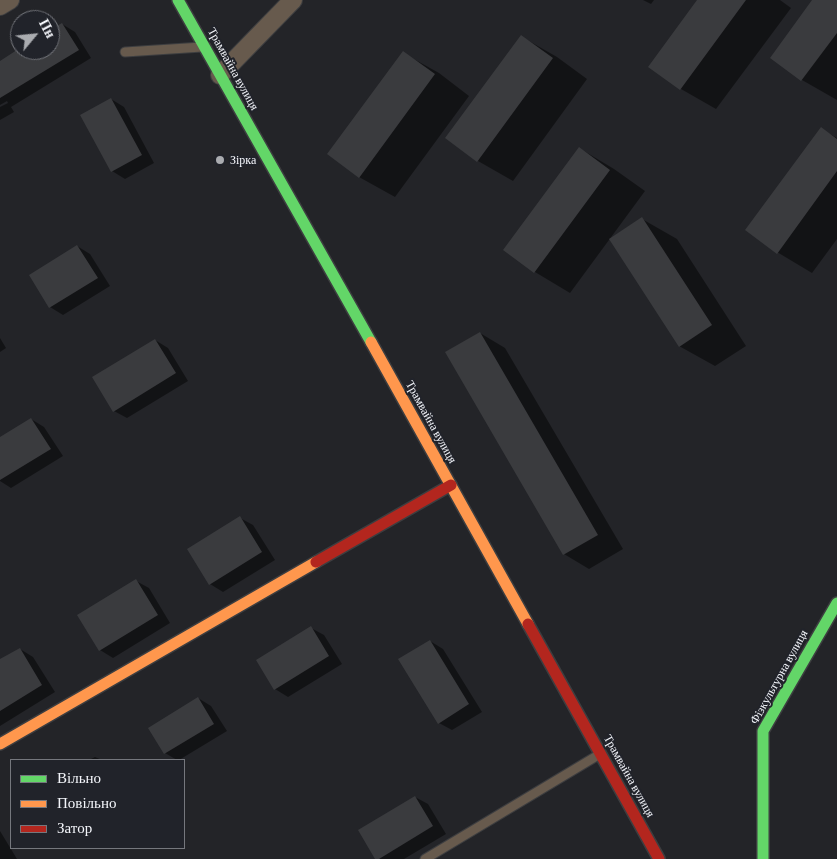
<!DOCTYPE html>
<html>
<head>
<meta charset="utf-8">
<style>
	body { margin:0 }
	#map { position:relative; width:837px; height:859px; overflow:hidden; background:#232428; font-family:"Crimson Pro",serif }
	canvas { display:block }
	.legend { position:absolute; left:10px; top:759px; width:175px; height:90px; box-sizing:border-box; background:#21232a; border:1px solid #75777d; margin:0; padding:6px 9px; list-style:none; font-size:15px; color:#f3f5fa }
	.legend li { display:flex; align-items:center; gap:10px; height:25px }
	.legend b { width:25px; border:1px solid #75777d }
	.north { position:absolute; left:10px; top:10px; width:50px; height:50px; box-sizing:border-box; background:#21232a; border:1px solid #75777d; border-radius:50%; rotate:62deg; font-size:14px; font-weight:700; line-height:20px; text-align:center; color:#f3f5fa }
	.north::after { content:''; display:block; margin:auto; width:18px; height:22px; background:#aaacb0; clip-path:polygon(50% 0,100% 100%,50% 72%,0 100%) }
</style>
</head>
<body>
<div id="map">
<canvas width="837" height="859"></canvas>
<ul class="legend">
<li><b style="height:6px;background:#63d668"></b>Вільно</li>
<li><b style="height:6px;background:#ff974d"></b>Повільно</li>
<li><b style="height:6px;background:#b3261e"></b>Затор</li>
</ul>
<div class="north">Пн</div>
</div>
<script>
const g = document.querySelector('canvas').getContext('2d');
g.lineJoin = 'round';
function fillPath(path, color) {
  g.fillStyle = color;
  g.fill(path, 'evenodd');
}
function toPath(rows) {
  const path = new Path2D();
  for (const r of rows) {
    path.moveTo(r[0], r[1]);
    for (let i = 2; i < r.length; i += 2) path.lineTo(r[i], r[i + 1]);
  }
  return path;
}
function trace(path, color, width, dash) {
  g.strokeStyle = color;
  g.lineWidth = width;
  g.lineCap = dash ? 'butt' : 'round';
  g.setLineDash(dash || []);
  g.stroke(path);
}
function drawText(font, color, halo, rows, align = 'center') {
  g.font = font + ' "Crimson Pro",serif';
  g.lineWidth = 4;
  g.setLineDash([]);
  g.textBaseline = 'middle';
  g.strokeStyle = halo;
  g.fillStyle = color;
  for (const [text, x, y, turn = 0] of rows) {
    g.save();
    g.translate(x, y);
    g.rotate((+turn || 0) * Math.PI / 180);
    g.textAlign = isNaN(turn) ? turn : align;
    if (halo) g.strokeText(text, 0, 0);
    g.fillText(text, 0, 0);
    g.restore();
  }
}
fillPath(toPath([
	[643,0,654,0,651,4],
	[699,0,780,0,791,8,716,109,681,89],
	[814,0,837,0,837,100,802,80,772,57],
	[62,24,75,32,91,58,11,107,14,112,0,120,0,107,8,103,7,101,0,105,0,62,20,50,50,50,50,32],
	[522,37,557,57,587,79,513,181,478,161],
	[403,53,439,73,469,96,395,197,359,177],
	[111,99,124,107,154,163,125,179,112,171],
	[821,129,837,138,837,239,812,273,777,252],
	[579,148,614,169,645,191,570,293,535,272,505,250],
	[642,219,677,239,746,346,715,366,679,346],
	[77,246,90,254,110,286,63,315,50,307],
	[480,333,505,348,623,549,589,569,564,554],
	[0,338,6,348,0,352],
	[155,340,168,348,188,381,127,418,114,411],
	[31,419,44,427,63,456,11,488,0,481,0,438],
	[240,518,253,525,275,560,223,592,210,584],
	[136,581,149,588,170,623,113,658,100,650],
	[311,628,324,635,342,664,288,697,275,689],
	[430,641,443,649,482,712,452,730,439,723],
	[20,649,33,657,55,692,0,726,0,661],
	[198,698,211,706,227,731,179,760,177,760,165,753],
	[95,757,102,760,89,760],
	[415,797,428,804,446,834,404,859,377,859],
	[0,831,17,859,0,859]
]), '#0007');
fillPath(toPath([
	[697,0,746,0,680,90,648,67],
	[812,0,837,0,837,33,801,81,770,58],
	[62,23,79,50,0,98,0,61,20,48,20,50,50,50,50,30],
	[521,35,553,58,477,162,445,138],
	[403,51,435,74,359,178,327,154],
	[111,98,142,155,111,172,80,115],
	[821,127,837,139,837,171,777,254,745,230],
	[579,147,610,170,534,273,503,250],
	[642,217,712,325,679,347,609,239],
	[77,245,98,278,49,308,29,275],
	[480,332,598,535,563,555,445,352],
	[155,339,176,373,113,412,92,377],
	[31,418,51,449,0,480,0,437],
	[240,516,262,552,209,585,187,549],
	[136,579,158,615,99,651,77,615],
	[311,626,329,656,274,690,256,660],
	[430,640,469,704,438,724,398,659],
	[20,648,42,685,0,711,0,659],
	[198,697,214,724,164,754,148,728],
	[415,796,433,826,379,859,375,859,358,830]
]), '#3a3b3e');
const lane = toPath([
	[125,52,202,47],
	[425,859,600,754]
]);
const street = toPath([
	[0,6,10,0],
	[220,75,293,0]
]);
const fast = toPath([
	[178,0,371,342],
	[763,859,763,731,837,603]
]);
const slow = toPath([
	[371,342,528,624],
	[0,744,316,562]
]);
const jam = toPath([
	[316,562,451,485],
	[528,624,659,859]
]);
trace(lane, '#3d3e40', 11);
trace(street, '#3d3e40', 20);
trace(fast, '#3d3e40', 14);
trace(slow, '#3d3e40', 14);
trace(jam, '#3d3e40', 14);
trace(lane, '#675a4d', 9);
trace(street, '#675a4d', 18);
trace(fast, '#63d668', 11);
trace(slow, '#ff974d', 11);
trace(jam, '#b3261e', 11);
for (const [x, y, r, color] of [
	[220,160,5,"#aaacb0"]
]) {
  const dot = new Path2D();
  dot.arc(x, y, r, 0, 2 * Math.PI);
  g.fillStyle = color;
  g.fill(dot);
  trace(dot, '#21232a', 2);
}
drawText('12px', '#f3f5fa', '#21232a', [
	["Трамвайна вулиця",233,69,61],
	["Трамвайна вулиця",431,422,61],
	["Фiзкультурна вулиця",779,677,-61],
	["Трамвайна вулиця",629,776,61]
]);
drawText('12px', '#f3f5fa', '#21232a', [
	["Зірка",230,160]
], 'left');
</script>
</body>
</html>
